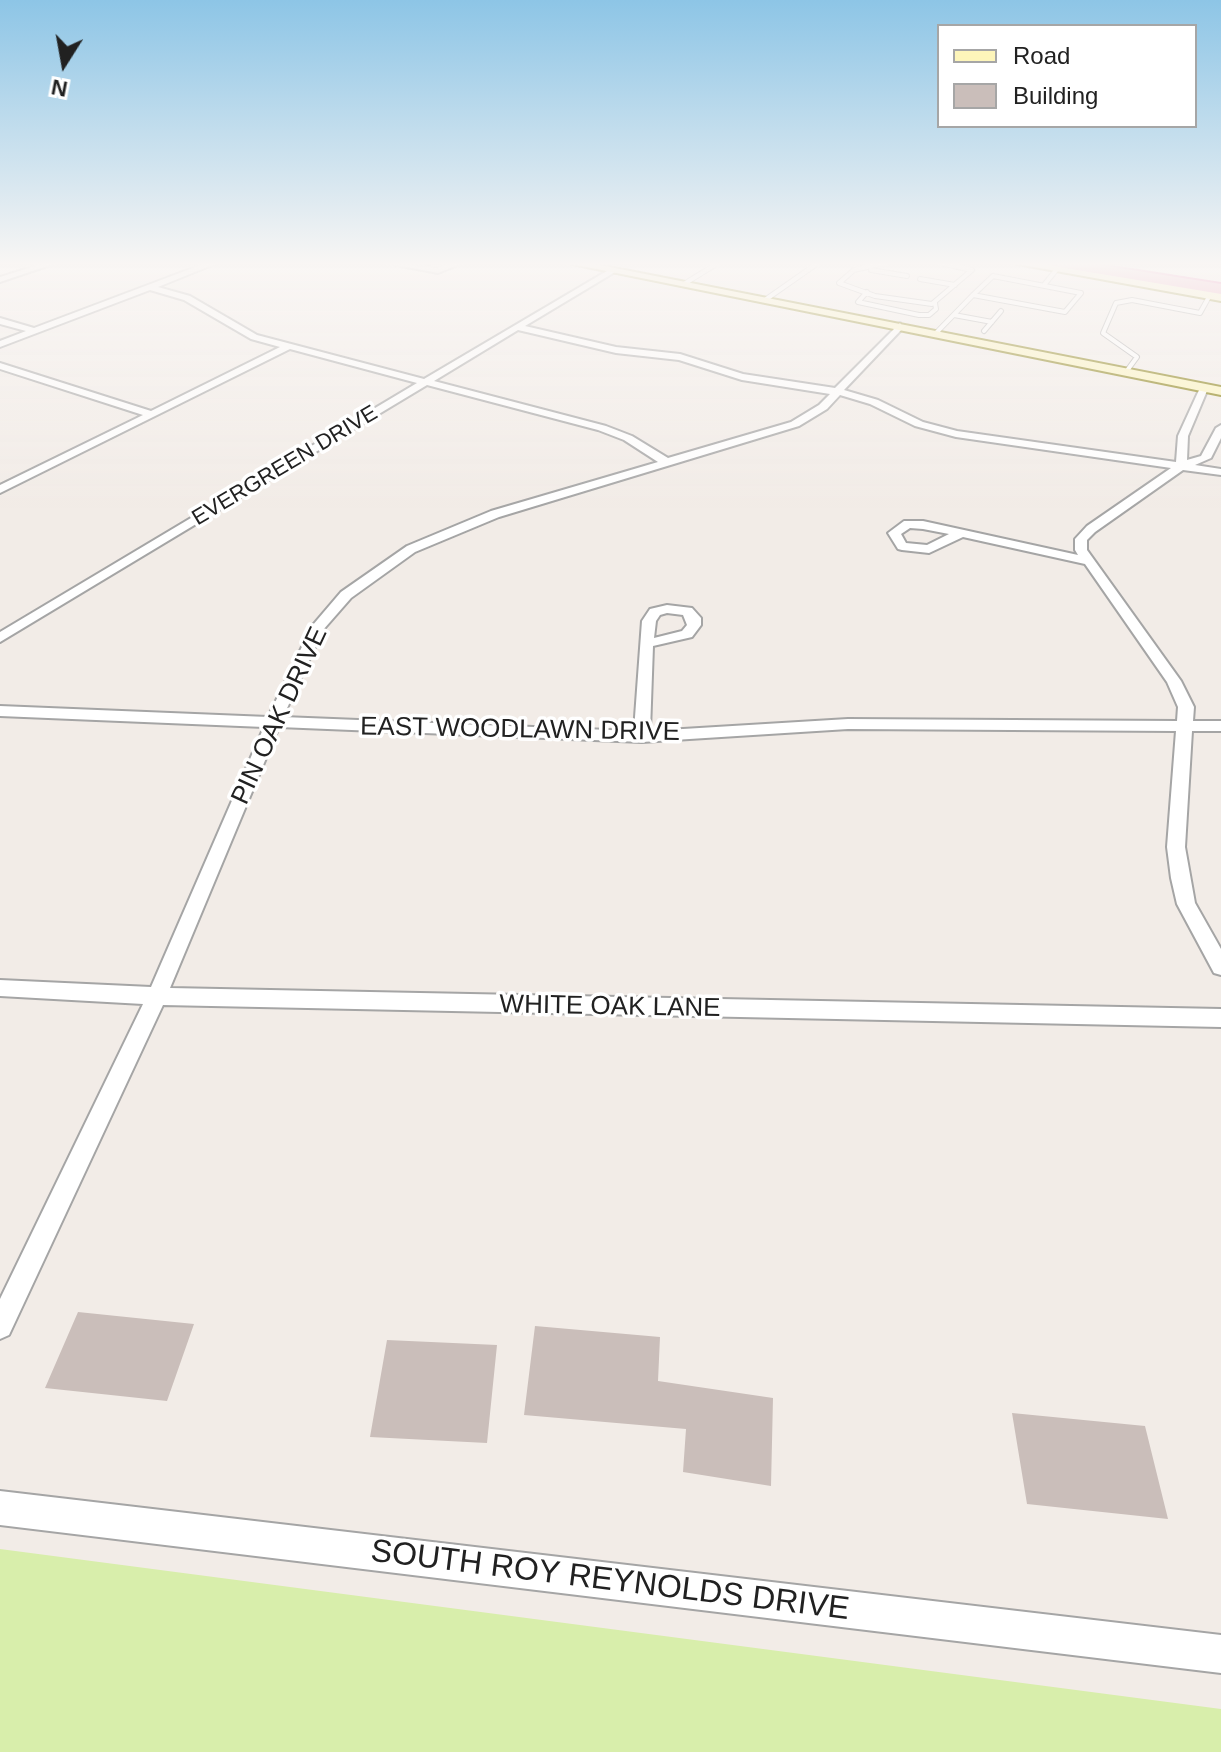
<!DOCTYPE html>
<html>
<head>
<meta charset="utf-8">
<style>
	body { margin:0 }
	#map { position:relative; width:1221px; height:1752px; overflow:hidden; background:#f2ece7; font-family:Helvetica,sans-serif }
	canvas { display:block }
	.legend { position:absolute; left:937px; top:24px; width:260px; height:104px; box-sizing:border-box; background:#fff; border:2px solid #a6a6a6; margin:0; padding:10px 14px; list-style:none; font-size:24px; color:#212121 }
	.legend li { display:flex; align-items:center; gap:16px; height:40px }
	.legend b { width:40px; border:2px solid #a6a6a6 }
	.north { position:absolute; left:24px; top:24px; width:80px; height:80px; -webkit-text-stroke:6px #fff; paint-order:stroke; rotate:191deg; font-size:22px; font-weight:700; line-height:32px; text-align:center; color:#212121 }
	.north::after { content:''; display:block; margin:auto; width:28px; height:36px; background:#212121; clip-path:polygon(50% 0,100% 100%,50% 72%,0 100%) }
</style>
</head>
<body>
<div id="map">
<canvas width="1221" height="1752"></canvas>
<ul class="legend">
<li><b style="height:10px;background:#fdf5ba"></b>Road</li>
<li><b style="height:22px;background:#cabeba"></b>Building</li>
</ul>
<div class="north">N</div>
</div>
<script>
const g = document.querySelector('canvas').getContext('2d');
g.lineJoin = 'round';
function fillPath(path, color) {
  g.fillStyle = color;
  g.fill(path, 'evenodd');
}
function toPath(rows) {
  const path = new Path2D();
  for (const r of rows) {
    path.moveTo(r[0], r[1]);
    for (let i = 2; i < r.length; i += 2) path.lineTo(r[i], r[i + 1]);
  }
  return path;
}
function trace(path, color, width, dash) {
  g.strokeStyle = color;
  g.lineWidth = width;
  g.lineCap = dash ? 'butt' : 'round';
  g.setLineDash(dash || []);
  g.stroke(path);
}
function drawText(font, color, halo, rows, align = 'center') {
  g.font = font + ' Helvetica,sans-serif';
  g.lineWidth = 7;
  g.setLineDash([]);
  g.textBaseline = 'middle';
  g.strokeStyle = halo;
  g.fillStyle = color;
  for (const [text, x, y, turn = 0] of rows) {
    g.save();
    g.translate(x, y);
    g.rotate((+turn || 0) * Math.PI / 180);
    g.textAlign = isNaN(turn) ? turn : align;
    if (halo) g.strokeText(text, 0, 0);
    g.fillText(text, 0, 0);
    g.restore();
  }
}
fillPath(toPath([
	[0,1549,1221,1709,1221,1752,0,1752]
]), '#d8eeab');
fillPath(toPath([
	[78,1312,194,1324,167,1401,45,1388],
	[535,1326,660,1337,658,1381,773,1398,771,1486,683,1472,686,1429,524,1415],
	[387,1340,497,1345,487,1443,370,1437],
	[1012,1413,1145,1426,1168,1519,1027,1504]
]), '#cabeba');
const service = toPath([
	[884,263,854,270,839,283,875,296,932,304,972,270,940,263],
	[871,270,907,276],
	[993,276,1081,293,1065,312,973,295,993,276],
	[920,279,955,285],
	[684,284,718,263],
	[1044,285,1057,269],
	[867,292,858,302,919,315,929,315,936,309,935,303],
	[765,300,818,263],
	[954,315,992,322],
	[984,331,1001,311],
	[936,333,973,295],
	[1126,372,1137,357,1103,333,1116,303,1132,300,1200,313,1210,295]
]);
const minor = toPath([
	[45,263,56,263,0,282,0,277,45,263],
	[206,263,217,263,158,287,190,296,257,335,424,379,612,268,615,272,525,326,616,347,680,354,743,374,835,388,900,323,903,328,844,390,878,400,923,422,957,431,1176,462,1178,436,1200,388,1209,386,1188,436,1187,460,1201,456,1216,428,1221,425,1221,438,1211,458,1195,465,1221,469,1221,475,1183,470,1095,532,1087,540,1087,550,1181,681,1194,707,1193,721,1221,721,1221,731,1192,731,1185,847,1195,903,1221,949,1221,975,1214,973,1177,904,1171,878,1167,847,1176,731,848,729,642,742,279,727,170,988,1221,1009,1221,1027,163,1005,9,1335,0,1339,0,1299,143,1004,0,996,0,980,151,987,264,727,0,716,0,706,268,717,312,626,341,592,407,546,491,511,658,462,624,440,598,430,427,385,0,642,0,632,417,383,290,349,0,493,0,485,143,415,0,369,0,363,151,411,280,347,251,339,184,300,150,290,0,347,0,341,26,331,0,324,0,318,34,328,206,263],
	[518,330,616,353,679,360,742,380,830,394,819,405,791,422,668,458,632,436,606,426,434,381,518,330],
	[840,395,870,404,915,426,956,437,1171,468,1087,526,1075,539,1075,550,1078,555,923,521,904,521,888,533,898,549,902,550,929,553,963,537,1085,564,1167,682,1178,707,1177,721,848,719,650,731,653,646,692,637,701,625,701,618,692,608,667,605,650,609,642,621,634,731,283,717,323,630,351,598,415,552,499,517,799,426,827,409,840,395],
	[910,528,923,529,949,534,927,545,906,543,901,534,910,528],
	[667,613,683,615,687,625,682,631,654,638,656,621,660,615,667,613],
	[386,263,437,268,452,263,463,263,438,273,386,263]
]);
const tertiary = toPath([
	[0,1491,1221,1635,1221,1673,0,1525,0,1491]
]);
const secondary = toPath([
	[567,263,589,263,1221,387,1221,395,567,263],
	[1012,263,1037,263,1221,293,1221,301,1012,263]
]);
const motorway = toPath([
	[1053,263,1087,263,1221,284,1221,294,1060,267,1053,263]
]);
trace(service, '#a5a5a5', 6);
trace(minor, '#a5a5a5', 4);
trace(tertiary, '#a5a5a5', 4);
trace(secondary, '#807700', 4);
trace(motorway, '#e61e86', 4);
trace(service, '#fff', 4);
fillPath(minor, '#fff');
fillPath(tertiary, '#fff');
fillPath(secondary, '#fdf5ba');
fillPath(motorway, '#ed8baf');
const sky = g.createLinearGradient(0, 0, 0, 508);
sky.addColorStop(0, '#8dc5e6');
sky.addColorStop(0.52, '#f9f6f4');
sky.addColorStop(1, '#f9f6f400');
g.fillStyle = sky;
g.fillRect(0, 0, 1221, 508);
drawText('22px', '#212121', '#fff', [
	["EVERGREEN DRIVE",285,466,-31]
]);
drawText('26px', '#212121', '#fff', [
	["PIN OAK DRIVE",280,716,-65],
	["EAST WOODLAWN DRIVE",520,730,1],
	["WHITE OAK LANE",610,1007,1]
]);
drawText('32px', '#212121', '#fff', [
	["SOUTH ROY REYNOLDS DRIVE",610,1581,7]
]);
</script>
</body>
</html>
